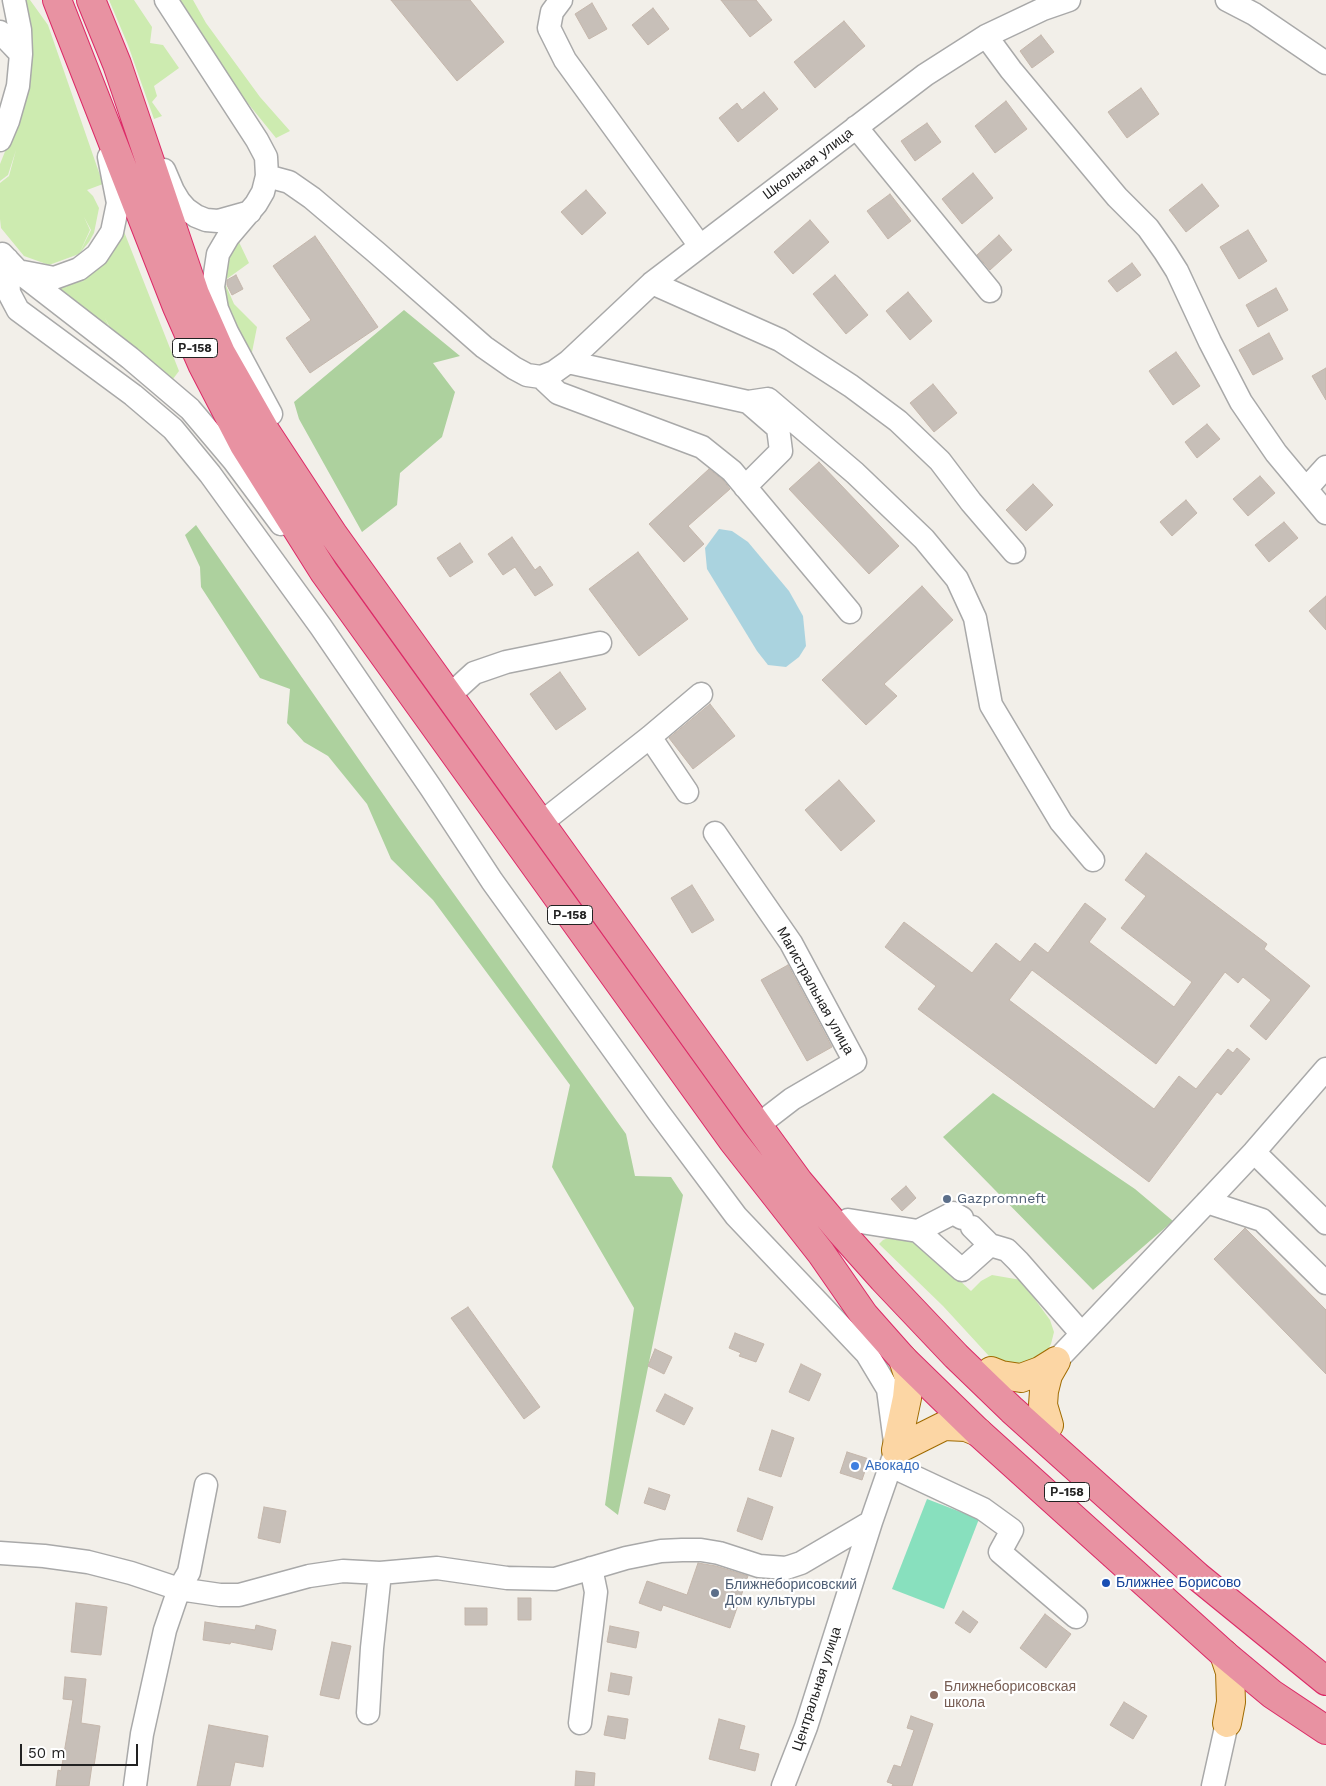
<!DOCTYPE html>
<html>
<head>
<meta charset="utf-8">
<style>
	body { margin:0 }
	#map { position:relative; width:1326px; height:1786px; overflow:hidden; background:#f2efe9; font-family:"Work Sans",sans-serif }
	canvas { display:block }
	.scale { position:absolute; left:20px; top:1744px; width:118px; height:22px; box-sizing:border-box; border:2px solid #222; border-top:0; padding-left:6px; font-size:15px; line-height:18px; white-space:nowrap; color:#222; -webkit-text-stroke:4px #fff; paint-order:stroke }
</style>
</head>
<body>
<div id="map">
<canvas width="1326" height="1786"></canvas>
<div class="scale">50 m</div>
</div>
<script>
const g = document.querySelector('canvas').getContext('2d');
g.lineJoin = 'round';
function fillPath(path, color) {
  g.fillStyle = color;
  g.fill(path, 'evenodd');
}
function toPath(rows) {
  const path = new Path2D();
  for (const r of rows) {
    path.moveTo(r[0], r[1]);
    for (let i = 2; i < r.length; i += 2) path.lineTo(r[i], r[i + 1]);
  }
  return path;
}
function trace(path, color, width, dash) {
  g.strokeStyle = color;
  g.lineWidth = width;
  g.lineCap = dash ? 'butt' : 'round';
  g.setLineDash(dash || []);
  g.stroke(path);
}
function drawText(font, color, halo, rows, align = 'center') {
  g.font = font + ' "Work Sans",sans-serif';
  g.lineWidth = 4.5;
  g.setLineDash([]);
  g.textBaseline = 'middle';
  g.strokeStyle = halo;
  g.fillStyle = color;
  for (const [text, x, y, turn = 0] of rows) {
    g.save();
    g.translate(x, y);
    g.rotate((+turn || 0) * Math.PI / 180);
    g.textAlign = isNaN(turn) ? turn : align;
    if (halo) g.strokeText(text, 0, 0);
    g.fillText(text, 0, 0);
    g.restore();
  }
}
fillPath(toPath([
	[20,0,30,0,48,25,103,184,87,190,93,196,99,208,94,233,89,242,79,254,91,230,84,217,90,230,79,254,49,265,24,256,1,228,0,219,0,183,9,176,16,150,8,175,0,181,0,164,16,124,18,127,17,124],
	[109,0,134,0,152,27,150,43,163,45,179,68,154,86,157,96,152,102,162,116,154,119,128,45],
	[176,0,193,0,206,23,260,97,290,131,276,138,229,80],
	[121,224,179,371,173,379,165,376,116,339,105,318,116,342,58,299,57,287,66,283,67,288,67,283,86,281,67,282],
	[238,240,249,263,224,281,234,304,257,327,250,362,223,293,222,278,232,245],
	[891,1237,920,1244,971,1291,981,1281,992,1275,1021,1280,1050,1320,1054,1332,1051,1344,1039,1365,1000,1368,943,1306,879,1244,883,1240]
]), '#cdebb0');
fillPath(toPath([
	[404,310,460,356,433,363,455,392,442,437,400,473,397,505,362,532,299,419,294,402],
	[196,525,401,820,626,1134,635,1176,671,1177,683,1195,618,1515,605,1505,634,1308,552,1167,570,1085,433,900,391,859,367,804,328,756,304,742,287,723,290,689,260,678,201,587,200,567,185,535],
	[993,1093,1135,1189,1173,1221,1093,1290,943,1137]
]), '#add19e');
fillPath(toPath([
	[927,1499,979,1519,944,1609,892,1589]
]), '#88e0be');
fillPath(toPath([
	[719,529,732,531,748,542,789,591,803,616,806,646,799,657,786,667,768,665,757,651,707,569,705,548]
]), '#aad3df');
const building = toPath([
	[391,0,470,0,504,42,457,81,391,0],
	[721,0,756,0,772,20,750,37,721,0],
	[592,3,607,29,589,39,575,14,592,3],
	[653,8,669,29,648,45,632,25,653,8],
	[844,21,865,46,815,88,794,62,844,21],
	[1041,35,1054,52,1032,68,1020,51,1041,35],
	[1141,88,1159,114,1127,138,1108,112,1141,88],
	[764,92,778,109,738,142,719,118,737,103,742,110,764,92],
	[1006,101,1027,129,995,153,975,126,1006,101],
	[927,123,941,142,915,161,901,141,927,123],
	[973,173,993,198,962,224,942,199,973,173],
	[1202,184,1219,206,1186,232,1169,210,1202,184],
	[586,190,606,213,582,235,561,212,586,190],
	[890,194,911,221,888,239,867,211,890,194],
	[810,220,829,242,793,274,774,252,810,220],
	[1248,230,1267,261,1239,279,1220,247,1248,230],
	[999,235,1012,250,990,270,977,255,999,235],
	[315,236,378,327,310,373,286,338,311,320,273,266,315,236],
	[1132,263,1141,275,1117,292,1108,281,1132,263],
	[236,275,243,289,232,295,227,285,227,280,236,275],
	[835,275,868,315,846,334,813,294,835,275],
	[1276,288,1288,310,1258,327,1246,305,1276,288],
	[908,292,932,321,910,340,886,311,908,292],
	[1269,333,1283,359,1253,375,1239,350,1269,333],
	[1176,352,1200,386,1173,405,1149,371,1176,352],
	[1326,368,1326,400,1312,376,1326,368],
	[933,384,957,413,934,432,910,403,933,384],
	[1207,424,1220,439,1197,458,1185,442,1207,424],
	[819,462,899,546,869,574,789,489,819,462],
	[709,469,723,480,730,489,688,526,704,544,684,562,649,524,709,469],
	[1260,476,1275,493,1248,516,1233,499,1260,476],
	[1033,484,1053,505,1026,531,1006,510,1033,484],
	[1186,500,1197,513,1172,536,1160,522,1186,500],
	[1284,522,1298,538,1269,562,1255,545,1284,522],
	[512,537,535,570,540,566,553,585,535,596,515,567,503,575,488,554,512,537],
	[460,543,473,562,450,577,437,558,460,543],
	[638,552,688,619,639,656,589,589,638,552],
	[922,586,953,620,884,684,897,696,866,725,822,680,922,586],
	[1326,596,1326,630,1309,611,1326,596],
	[560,672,586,709,556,730,530,694,560,672],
	[710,704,735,736,693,769,669,738,710,704],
	[839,780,875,821,841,851,805,810,839,780],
	[1146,853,1267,944,1264,949,1310,986,1266,1040,1250,1026,1271,1000,1243,977,1238,983,1225,972,1156,1064,1032,970,1009,1000,1154,1109,1179,1076,1196,1089,1228,1049,1233,1053,1237,1048,1250,1059,1221,1095,1217,1092,1149,1182,918,1009,936,986,885,947,904,922,972,973,996,943,1020,962,1035,943,1048,953,1085,903,1106,919,1089,942,1174,1007,1192,982,1121,928,1146,896,1125,880,1146,853],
	[692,885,714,920,692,933,671,898,692,885],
	[788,965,832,1047,807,1061,761,980,788,965],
	[906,1186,916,1198,902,1211,891,1199,906,1186],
	[1245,1228,1326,1310,1326,1374,1214,1259,1245,1228],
	[468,1307,540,1407,524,1419,451,1318,468,1307],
	[735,1333,764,1344,756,1362,739,1356,741,1353,729,1348,735,1333],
	[655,1349,672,1357,664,1374,648,1366,655,1349],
	[801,1364,821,1374,809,1401,789,1392,801,1364],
	[665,1394,693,1408,684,1425,656,1411,665,1394],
	[772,1430,794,1438,781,1477,759,1470,772,1430],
	[847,1452,869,1459,862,1480,840,1473,847,1452],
	[649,1488,670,1495,665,1510,644,1503,649,1488],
	[748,1498,773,1507,762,1540,737,1531,748,1498],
	[264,1507,286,1511,280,1543,258,1538,264,1507],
	[698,1563,716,1566,748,1576,730,1628,663,1605,661,1611,639,1603,647,1581,687,1595,698,1563],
	[518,1598,531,1598,531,1620,518,1620,518,1598],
	[76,1603,107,1607,101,1655,71,1652,76,1603],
	[465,1608,487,1608,487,1625,465,1625,465,1608],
	[963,1611,978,1622,970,1633,955,1623,963,1611],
	[1045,1614,1071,1634,1046,1668,1020,1648,1045,1614],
	[205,1622,255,1630,256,1625,276,1630,272,1650,231,1642,230,1644,203,1640,205,1622],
	[610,1626,639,1632,636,1648,607,1642,610,1626],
	[332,1642,351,1646,339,1699,320,1695,332,1642],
	[611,1673,632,1677,629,1695,608,1691,611,1673],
	[65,1677,86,1679,81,1723,100,1726,94,1766,92,1765,89,1786,56,1786,58,1770,61,1771,73,1700,63,1699,65,1677],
	[1124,1702,1147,1716,1133,1739,1110,1725,1124,1702],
	[608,1716,628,1719,625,1739,604,1735,608,1716],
	[911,1716,933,1724,912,1786,892,1786,893,1784,887,1782,894,1765,901,1767,914,1730,907,1728,911,1716],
	[719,1719,745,1726,739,1749,759,1754,755,1771,709,1759,719,1719],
	[209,1725,268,1736,263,1767,235,1762,230,1786,197,1786,209,1725],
	[576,1771,595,1773,594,1786,575,1786,576,1771]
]);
fillPath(building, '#c7bfb8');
trace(building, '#c4b6ab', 1);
const minor = toPath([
	[166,0,257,140,266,157,267,176,263,192,256,204,228,237,218,254,213,287,217,309,227,332,271,414],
	[561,0,552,12,549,28,565,60,700,246],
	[1227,0,1254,14,1326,63],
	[0,32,21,54],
	[986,36,1011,70,1117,197,1148,228,1165,252,1177,271,1210,342,1241,402,1276,453,1326,513],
	[856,127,990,291],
	[0,140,8,121,18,86,21,54,20,30,14,0],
	[164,170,173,191,179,201,186,209,196,216,206,220,218,221,250,212],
	[267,176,289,182,312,198,377,253,484,347,514,368,527,375,541,377,554,372,568,362,652,283,925,75,986,36,1043,9,1069,0],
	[2,254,19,272,130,358,190,409,234,461,281,524],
	[7,259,9,293,18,310,133,395,173,429,210,474,321,627,431,788,492,881,659,1113,736,1216,867,1354,888,1389,896,1450,871,1522,806,1727,783,1786],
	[23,272,54,278,79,269,97,255,112,232,118,203,109,157],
	[652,283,780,340,851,386,898,421,940,461,971,502,1014,552],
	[568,362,748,402,768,399,855,473,924,539,957,579,975,618,991,705,1061,822,1093,860],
	[541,377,558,393,702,447,732,471,850,612],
	[745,487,781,451,778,428,748,402],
	[1306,489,1326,467],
	[450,695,474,673,506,662,600,643],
	[650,737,687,792],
	[541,823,650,737,701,694],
	[715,833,791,943,855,1062,792,1099,766,1119],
	[1254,1152,1326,1223],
	[1207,1202,1262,1220,1326,1283],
	[848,1220,918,1231,953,1213,962,1218],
	[972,1227,990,1245,1007,1250,1018,1261,1081,1333],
	[918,1231,962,1270,990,1245],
	[1056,1361,1207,1202,1254,1152,1326,1069],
	[891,1466,983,1509,1012,1530,1000,1552,1076,1617],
	[0,1553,44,1556,88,1562,131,1573,179,1589,220,1595,239,1595,309,1576,343,1571,380,1573,437,1568,507,1578,555,1579,626,1558,661,1551,682,1550,701,1550,719,1553,759,1566,786,1568,801,1563,871,1522],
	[368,1713,372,1648,380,1573],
	[580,1723,596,1592,591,1568],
	[135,1786,142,1734,165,1630,179,1589,189,1572,206,1485],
	[1213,1786,1227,1723]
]);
const major = toPath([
	[991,1371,1001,1375,1021,1378,1040,1371,1056,1361],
	[1049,1425,1043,1405,1044,1391,1048,1375,1056,1361],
	[896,1450,907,1398,909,1378,903,1359],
	[896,1450,944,1426,966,1427,978,1432],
	[1224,1654,1230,1672,1231,1702,1227,1723]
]);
const highway = toPath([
	[57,0,177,307,202,364,244,445,324,572,733,1141,821,1253,864,1315,903,1359,978,1432,1224,1654,1272,1694,1326,1730],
	[91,0,117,64,195,294,221,353,266,432,333,534,756,1123,799,1182,841,1232,883,1279,956,1356,1012,1410,1197,1576,1326,1681]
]);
trace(minor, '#a9a9a9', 25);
trace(major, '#a06b00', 30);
trace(highway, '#dc2a67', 30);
trace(minor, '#fff', 22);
trace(major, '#fcd6a4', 28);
trace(highway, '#e892a2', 28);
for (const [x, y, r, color] of [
	[947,1199,5,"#5c6f8a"],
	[855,1466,5,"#3f7fe0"],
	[1106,1583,5,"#1a4fb4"],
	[715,1593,5,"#5c6f8a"],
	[934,1695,5,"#8d6e63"]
]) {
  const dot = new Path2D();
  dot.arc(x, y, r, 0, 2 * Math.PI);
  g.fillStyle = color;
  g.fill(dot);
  trace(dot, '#fff', 2);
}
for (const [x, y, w] of [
	[195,348,45],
	[570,915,45],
	[1067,1492,45]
]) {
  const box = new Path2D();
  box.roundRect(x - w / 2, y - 9.5, w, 19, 4);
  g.fillStyle = '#fff';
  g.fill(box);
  trace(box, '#222', 1);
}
drawText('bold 12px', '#222', null, [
	["Р-158",195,348],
	["Р-158",570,915],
	["Р-158",1067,1492]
]);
drawText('14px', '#222', '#fff', [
	["Школьная улица",808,164,-37],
	["Магистральная улица",815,991,61],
	["Центральная улица",817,1689,-72]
]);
drawText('14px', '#4e5e75', '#fff', [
	["Gazpromneft",957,1199],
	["Ближнеборисовский",725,1585],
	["Дом культуры",725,1601]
], 'left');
drawText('14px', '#366cbe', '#fff', [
	["Авокадо",865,1466]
], 'left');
drawText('14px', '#164399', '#fff', [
	["Ближнее Борисово",1116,1583]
], 'left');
drawText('14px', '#785e54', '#fff', [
	["Ближнеборисовская",944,1687],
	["школа",944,1703]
], 'left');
</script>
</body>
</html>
